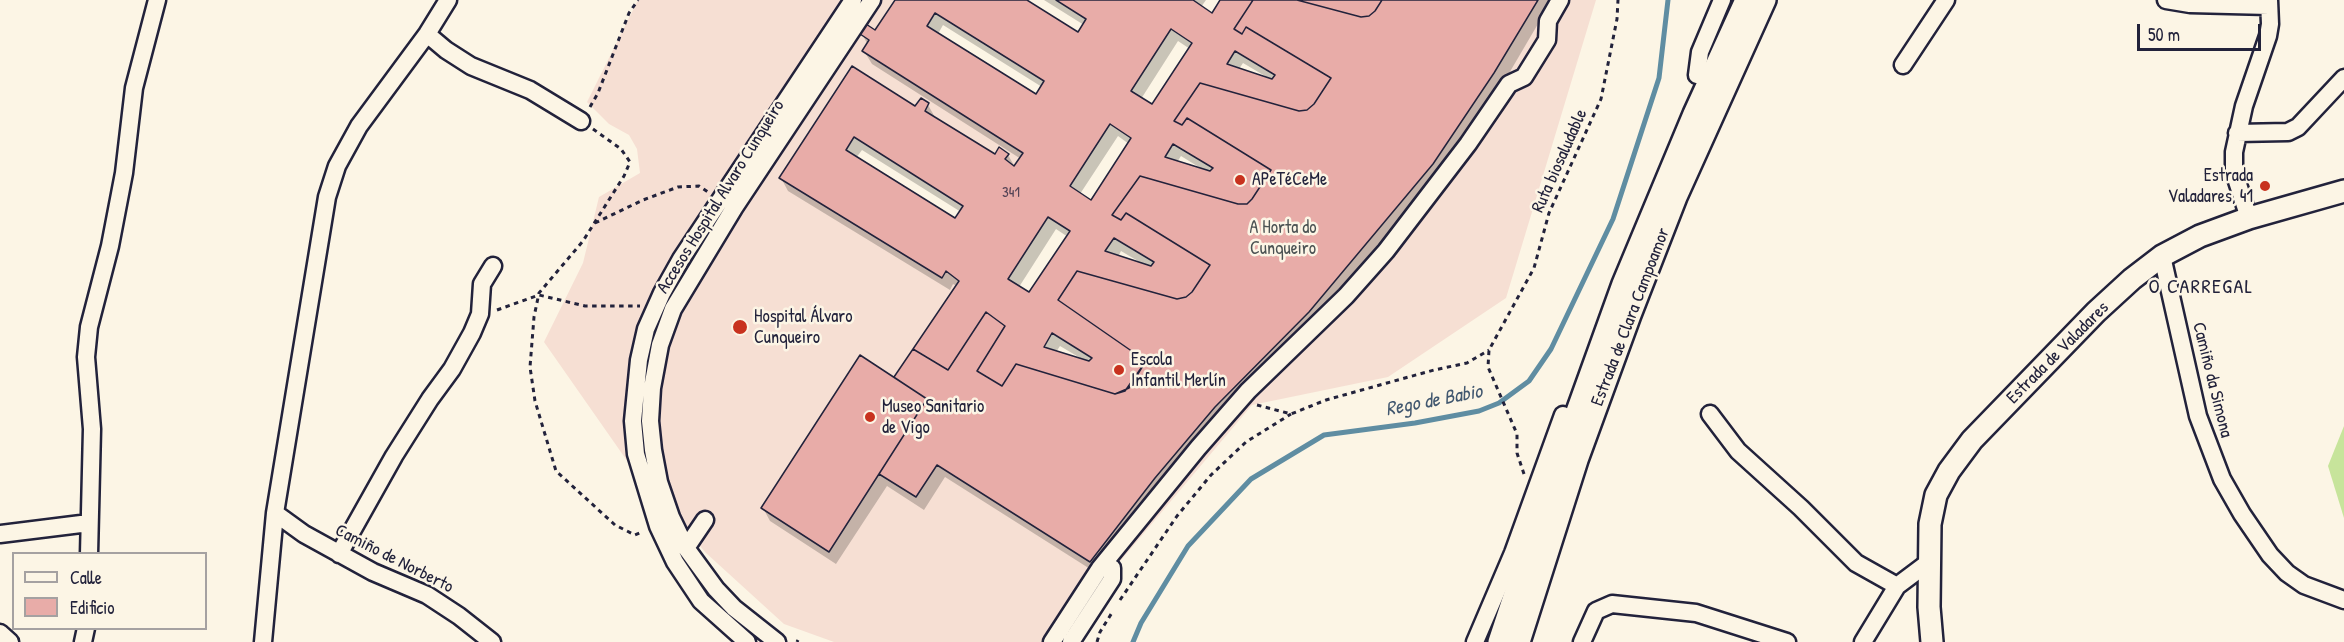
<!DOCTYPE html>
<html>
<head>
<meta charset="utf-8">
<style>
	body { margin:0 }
	#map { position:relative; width:2344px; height:642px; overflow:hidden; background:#fcf5e5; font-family:"Patrick Hand",sans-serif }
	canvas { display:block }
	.legend { position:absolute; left:12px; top:552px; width:195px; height:78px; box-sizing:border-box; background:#fcf5e5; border:2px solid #a5a1a1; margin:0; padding:8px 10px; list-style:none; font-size:18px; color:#22223b }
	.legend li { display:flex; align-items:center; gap:12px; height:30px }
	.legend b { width:30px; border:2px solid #a5a1a1 }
	.scale { position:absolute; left:2137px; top:24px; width:124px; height:27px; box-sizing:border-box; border:3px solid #22223b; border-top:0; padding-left:8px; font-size:18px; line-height:21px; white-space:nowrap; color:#22223b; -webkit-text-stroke:4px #fcf5e5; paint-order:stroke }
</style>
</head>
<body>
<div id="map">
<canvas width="2344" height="642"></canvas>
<ul class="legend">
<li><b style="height:8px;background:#fcf5e5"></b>Calle</li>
<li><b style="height:16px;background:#e8aca8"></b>Edificio</li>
</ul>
<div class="scale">50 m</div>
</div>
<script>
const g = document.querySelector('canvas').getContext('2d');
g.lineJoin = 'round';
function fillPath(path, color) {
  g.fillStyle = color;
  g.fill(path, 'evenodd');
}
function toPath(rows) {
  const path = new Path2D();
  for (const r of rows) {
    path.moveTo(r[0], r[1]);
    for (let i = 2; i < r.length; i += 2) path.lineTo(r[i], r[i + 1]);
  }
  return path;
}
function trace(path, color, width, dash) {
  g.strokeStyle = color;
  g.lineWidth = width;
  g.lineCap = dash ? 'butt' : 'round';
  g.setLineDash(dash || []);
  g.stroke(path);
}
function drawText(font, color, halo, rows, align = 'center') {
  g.font = font + ' "Patrick Hand",sans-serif';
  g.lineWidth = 5;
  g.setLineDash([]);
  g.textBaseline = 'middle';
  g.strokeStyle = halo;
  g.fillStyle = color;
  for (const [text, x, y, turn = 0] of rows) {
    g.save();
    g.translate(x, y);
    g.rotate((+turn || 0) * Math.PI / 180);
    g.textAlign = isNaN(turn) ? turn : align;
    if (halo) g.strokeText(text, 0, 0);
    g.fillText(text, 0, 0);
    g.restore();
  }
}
fillPath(toPath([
	[638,0,895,0,875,30,865,25,860,34,1023,153,1014,166,1005,159,1009,153,999,147,995,154,925,111,929,104,921,98,915,106,851,66,779,178,942,278,946,271,959,281,894,377,860,355,761,508,829,552,879,474,916,497,937,465,1091,562,1155,478,1215,407,1309,312,1433,164,1494,73,1538,0,1596,0,1506,298,1388,377,1252,405,1052,642,834,642,784,624,706,553,630,465,544,342,583,263,599,197,640,173,637,149,629,135,609,124,587,102]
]), '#f6dfd3');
fillPath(toPath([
	[2344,426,2344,518,2328,466]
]), '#c7e49b');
fillPath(toPath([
	[896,0,1025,0,1079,34,1084,25,1044,0,1206,0,1201,7,1213,15,1222,0,1552,0,1501,87,1440,177,1098,574,945,477,924,510,887,486,836,564,770,521,763,508,895,379,957,286,953,284,950,290,788,191,781,178,852,68,916,108,928,105,936,119,995,156,1008,155,1015,167,1021,159,872,64,864,51,868,45,862,34,875,32],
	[943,25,1042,87,1036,96,938,34],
	[1178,41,1190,49,1152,106,1141,99],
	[1243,63,1265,76,1264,78,1239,69],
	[1118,136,1129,144,1091,202,1080,194],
	[862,150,961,212,955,220,856,158],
	[1181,156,1202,169,1177,162],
	[1056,229,1068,237,1030,294,1019,287],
	[1121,251,1143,264,1118,257],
	[1060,346,1082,359,1056,352]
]), '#0003');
trace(toPath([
	[1133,642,1141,623,1188,546,1251,479,1324,435,1415,423,1479,411,1499,403,1529,381,1551,349,1613,219,1659,78,1668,0]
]), '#5f8da2', 5);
const building = toPath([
	[895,0,1027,0,1078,32,1086,19,1056,0,1193,0,1212,13,1220,0,1253,0,1234,29,1242,34,1246,27,1331,78,1314,104,1307,110,1299,111,1200,83,1174,121,1182,125,1187,118,1271,170,1252,199,1247,204,1238,204,1140,176,1112,215,1121,220,1126,213,1210,265,1192,292,1186,297,1177,299,1077,271,1058,300,1146,361,1125,391,1115,394,1016,364,1002,386,977,371,1005,326,986,312,948,370,913,349,959,281,946,271,942,278,779,178,852,66,915,106,921,98,929,103,925,111,995,154,999,147,1009,154,1005,159,1014,166,1023,153,862,51,869,40,860,34,866,24,875,30,895,0],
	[935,13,1044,81,1036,94,927,26,935,13],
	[1171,29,1192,43,1152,104,1131,91,1171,29],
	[1235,51,1275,75,1272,79,1227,64,1235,51],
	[1110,124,1131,138,1091,200,1070,186,1110,124],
	[854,137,963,206,955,218,846,150,854,137],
	[1173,144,1213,168,1210,171,1165,157,1173,144],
	[1048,217,1070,231,1029,292,1008,279,1048,217],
	[1114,238,1154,262,1151,266,1105,251,1114,238],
	[1052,333,1092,358,1089,361,1044,347,1052,333],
	[1253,0,1297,0,1361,17,1369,16,1375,11,1382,0,1538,0,1494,73,1433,164,1309,312,1215,407,1155,478,1090,562,937,465,916,497,879,474,927,399,894,377,913,349,948,370,986,312,1005,326,977,371,1002,386,1016,364,1115,394,1129,388,1146,361,1058,300,1077,271,1177,299,1186,297,1192,292,1210,265,1126,213,1121,220,1112,215,1140,176,1238,204,1247,204,1252,199,1271,170,1187,118,1182,125,1174,121,1200,83,1299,111,1307,110,1314,104,1331,78,1246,27,1242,34,1234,29,1253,0],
	[1297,0,1382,0,1375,11,1369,16,1361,17,1297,0],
	[860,355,927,399,829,552,761,508,860,355]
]);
fillPath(building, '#e8aca8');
trace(building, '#22223b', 1.5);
const minor = toPath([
	[2166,0,2190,4,2269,6],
	[427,34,446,50,471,66,530,90,581,121],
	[1903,65,1946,0],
	[1697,75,1700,52,1722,0],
	[2237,133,2288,132,2298,127,2344,78],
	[2249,218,2234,172,2234,152,2244,106,2268,36,2270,24,2269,0],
	[2162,256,2198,416,2222,479,2242,514,2270,555,2287,573,2304,585,2344,600],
	[1710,414,1738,451,1801,508,1856,563,1897,586],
	[275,513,304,534,373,572,427,595,459,616,492,642],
	[0,534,89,523],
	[686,548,705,520],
	[89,554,92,429,86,357,89,327,110,246,124,173,134,88,157,0],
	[339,554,394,456,430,399,452,369,472,333,480,314,482,284,493,266],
	[0,633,10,642],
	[83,642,86,628],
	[263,642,275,513,327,197,337,166,359,126,427,34,448,0],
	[747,642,701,601,675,562,658,526,636,454,633,421,639,360,646,329,662,293,681,259,853,0],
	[777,642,734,608,716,589,686,548,671,517,659,482,653,450,650,421,652,388,660,345,673,309,734,208,872,0],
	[1052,642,1100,568,1198,448,1248,391,1346,296,1386,251,1468,144,1509,84,1524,77,1547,40,1548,21,1560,0],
	[1071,642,1112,579,1112,568],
	[1475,642,1513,553,1563,415],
	[1582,642,1596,611,1612,604,1696,613,1787,642],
	[1863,642,1897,586,1929,562]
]);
const major = toPath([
	[1499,642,1557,467,1623,284,1694,114,1746,0],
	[1519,642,1577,460,1630,315,1676,197,1765,0],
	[1932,642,1929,607,1930,524,1936,495,1949,471,1972,440,2096,312,2132,279,2162,256,2200,236,2249,218,2344,191]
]);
trace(minor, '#22223b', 21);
trace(major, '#22223b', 26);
trace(toPath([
	[590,107,598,93,629,13,638,0],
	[593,129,621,149,630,162,624,176,583,241,539,293,534,317,530,367,535,401,556,471,615,525,635,535,642,532],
	[595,223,643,200,678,187,699,186,708,192],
	[497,310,539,295,585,306,640,306],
	[1257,405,1291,414,1326,400,1387,383,1434,370,1467,363,1489,350],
	[1524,474,1517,453,1517,434,1488,367,1489,350,1534,268,1549,213,1601,99,1617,19,1618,0],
	[1120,600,1177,516,1211,475,1246,442,1291,414],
	[797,642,798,640],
	[1097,642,1100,632,1113,611]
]), '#22223b', 3, [4.5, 4.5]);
trace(minor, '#fcf5e5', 16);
trace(major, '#fcf5e5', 21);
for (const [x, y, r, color] of [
	[1240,180,6,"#c8321e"],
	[2265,186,6,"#c8321e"],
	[740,327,8,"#c8321e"],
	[1119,370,6,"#c8321e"],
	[870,417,6,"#c8321e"]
]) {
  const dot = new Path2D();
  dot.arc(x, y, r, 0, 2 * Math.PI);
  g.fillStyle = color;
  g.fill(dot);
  trace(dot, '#fcf5e5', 2);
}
drawText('15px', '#544456', null, [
	["341",1011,193]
]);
drawText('18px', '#22223b', '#fcf5e5', [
	["Ruta biosaludable",1560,161,-66],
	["Accesos Hospital Alvaro Cunqueiro",721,197,-58],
	["Estrada de Clara Campoamor",1631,317,-69],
	["Estrada de Valadares",2058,353,-45],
	["Camiño da Simona",2212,380,76],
	["Camiño de Norberto",394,559,27]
]);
drawText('18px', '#22223b', '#fcf5e5', [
	["Estrada",2253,176,"right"],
	["Valadares, 41",2253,197,"right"],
	["APeTéCeMe",1252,180],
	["Hospital Álvaro",754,317],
	["Cunqueiro",754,338],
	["Escola",1131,360],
	["Infantil Merlín",1131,381],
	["Museo Sanitario",882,407],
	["de Vigo",882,428]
], 'left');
drawText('18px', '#4b5253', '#fcf5e5', [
	["A Horta do",1283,228],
	["Cunqueiro",1283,249]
]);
g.letterSpacing = '1.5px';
drawText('20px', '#22223b', '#fcf5e5', [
	["O CARREGAL",2201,288]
]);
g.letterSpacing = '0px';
drawText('italic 20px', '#41576f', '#fcf5e5', [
	["Rego de Babio",1434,401,-11]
]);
</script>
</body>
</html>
